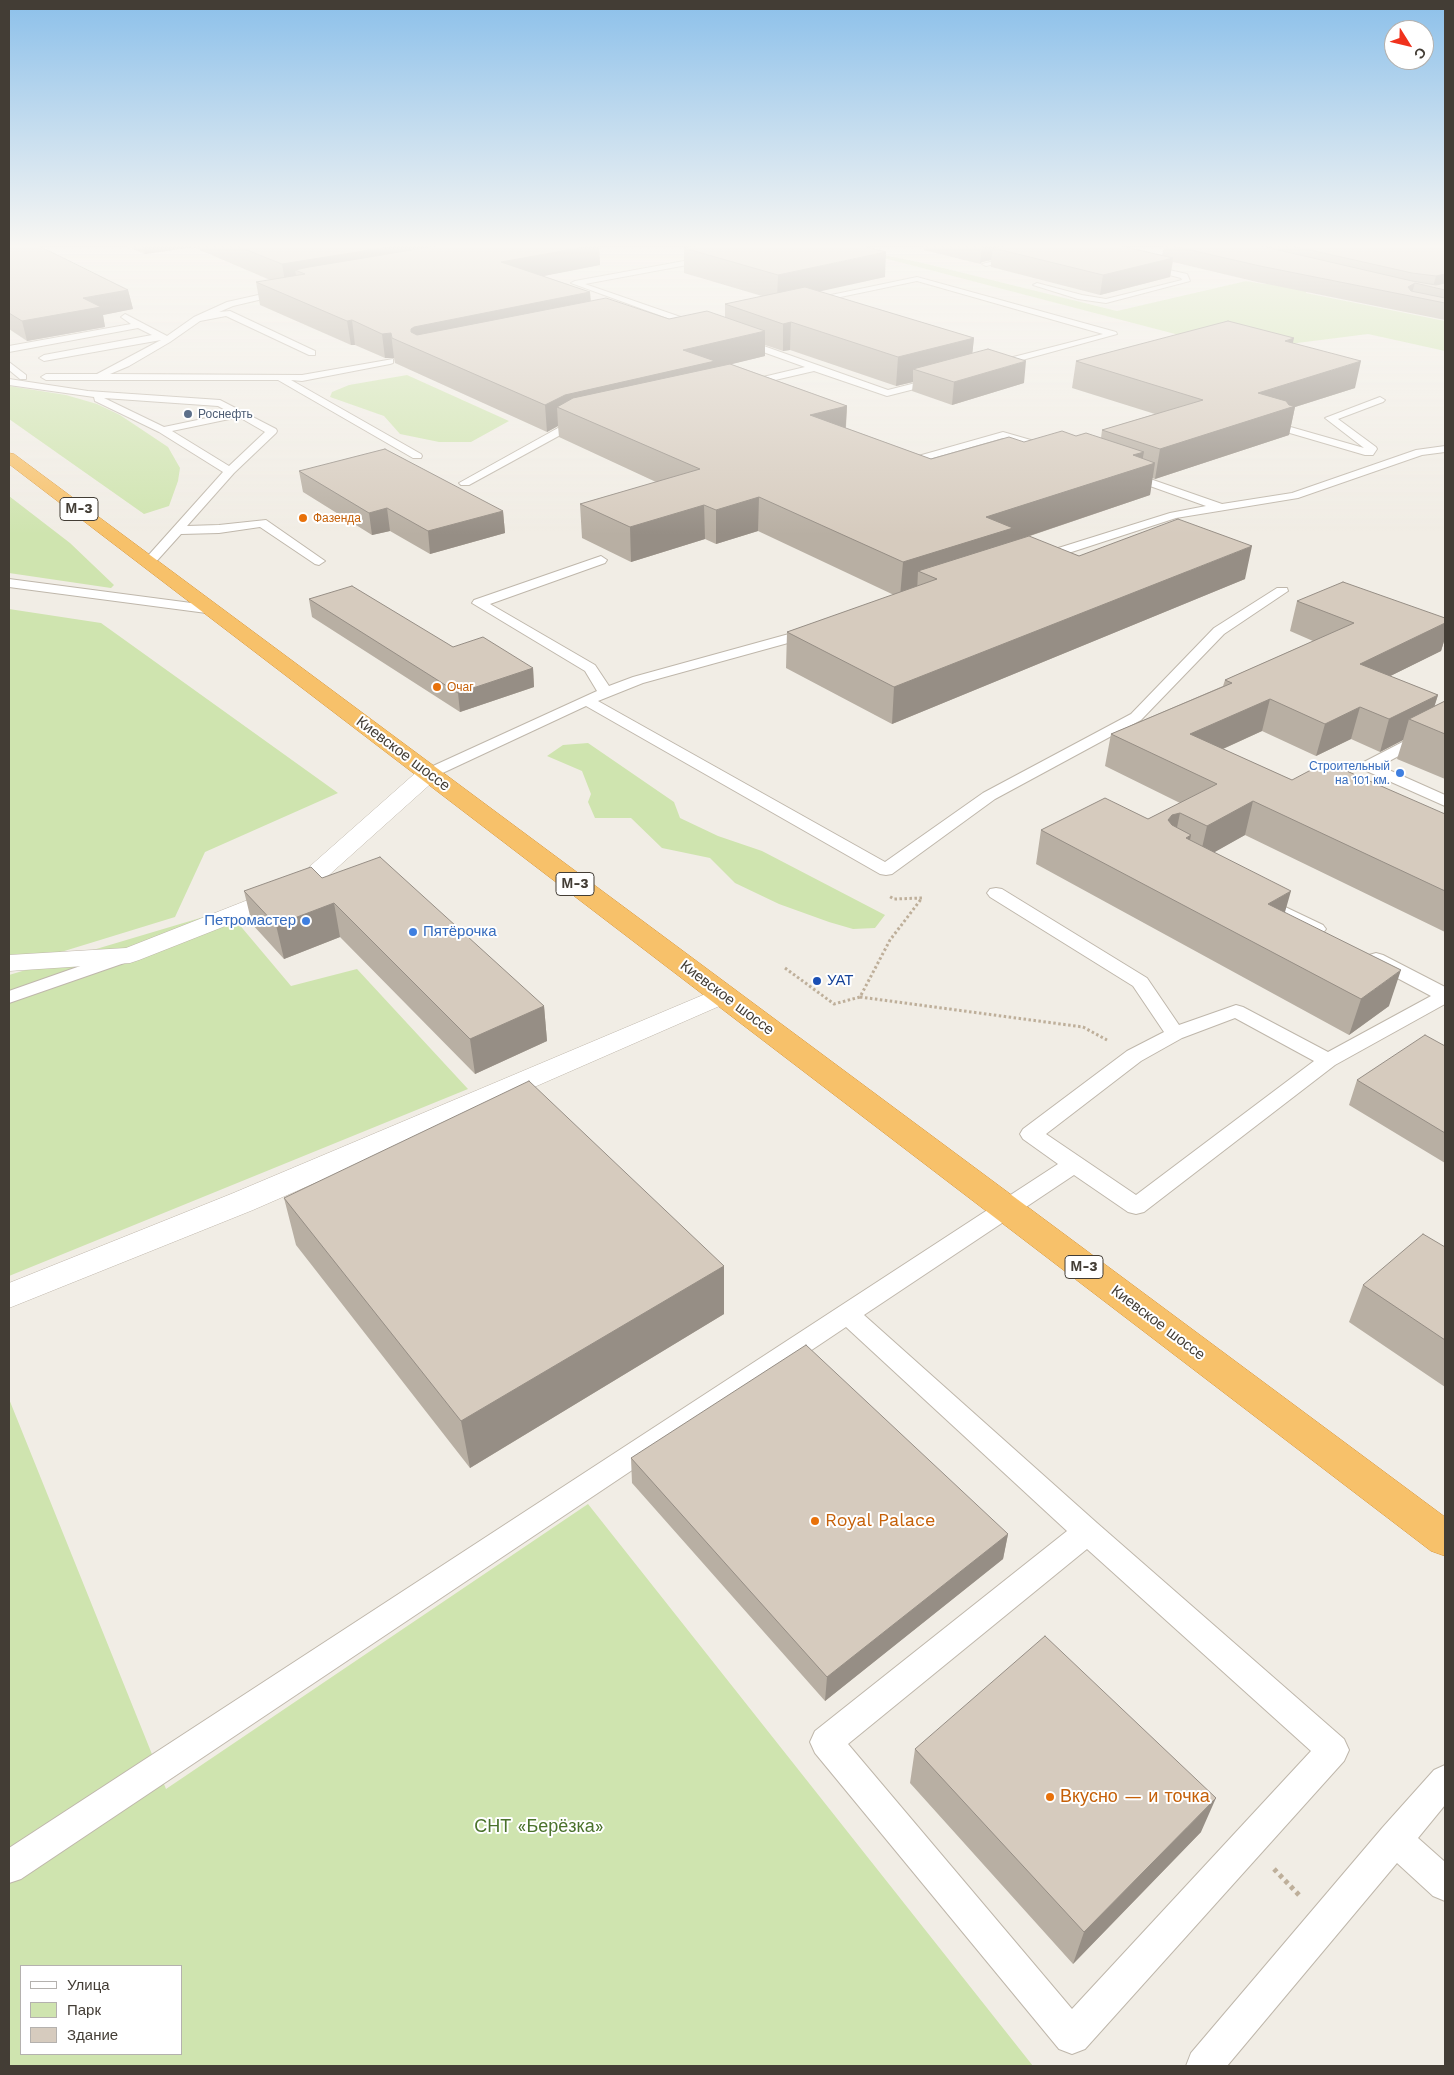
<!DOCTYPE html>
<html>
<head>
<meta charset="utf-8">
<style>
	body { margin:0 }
	#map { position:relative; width:1454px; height:2075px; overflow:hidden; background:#f1ede5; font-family:"Work Sans",sans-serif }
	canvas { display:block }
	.frame { position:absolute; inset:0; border:10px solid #433d35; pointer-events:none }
	.legend { position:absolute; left:20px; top:1965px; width:162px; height:90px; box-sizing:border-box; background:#fff; border:1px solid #b4b1ae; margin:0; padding:6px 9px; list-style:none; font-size:15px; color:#433d35 }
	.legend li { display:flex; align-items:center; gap:10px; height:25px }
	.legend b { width:25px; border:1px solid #b4b1ae }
	.north { position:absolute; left:1384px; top:20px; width:50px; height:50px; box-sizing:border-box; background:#fff; border:1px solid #b4b1ae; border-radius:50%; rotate:126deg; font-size:14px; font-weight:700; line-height:20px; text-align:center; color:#433d35 }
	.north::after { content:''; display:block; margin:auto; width:18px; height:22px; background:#f0321d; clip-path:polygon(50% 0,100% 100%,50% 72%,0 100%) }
</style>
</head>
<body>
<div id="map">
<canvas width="1454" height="2075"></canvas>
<div class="frame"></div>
<ul class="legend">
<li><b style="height:6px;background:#fff"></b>Улица</li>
<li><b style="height:14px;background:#cfe4af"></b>Парк</li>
<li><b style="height:14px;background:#d6cbbe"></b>Здание</li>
</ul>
<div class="north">С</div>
</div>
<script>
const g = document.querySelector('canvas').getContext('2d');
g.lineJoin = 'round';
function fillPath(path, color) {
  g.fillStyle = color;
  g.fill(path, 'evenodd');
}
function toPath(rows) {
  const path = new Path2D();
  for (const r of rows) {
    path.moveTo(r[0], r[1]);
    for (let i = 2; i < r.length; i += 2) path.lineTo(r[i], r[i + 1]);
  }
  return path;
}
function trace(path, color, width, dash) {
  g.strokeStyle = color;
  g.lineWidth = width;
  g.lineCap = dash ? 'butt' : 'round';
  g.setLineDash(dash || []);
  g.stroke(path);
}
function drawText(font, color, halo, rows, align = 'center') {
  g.font = font + ' "Work Sans",sans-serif';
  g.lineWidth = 4;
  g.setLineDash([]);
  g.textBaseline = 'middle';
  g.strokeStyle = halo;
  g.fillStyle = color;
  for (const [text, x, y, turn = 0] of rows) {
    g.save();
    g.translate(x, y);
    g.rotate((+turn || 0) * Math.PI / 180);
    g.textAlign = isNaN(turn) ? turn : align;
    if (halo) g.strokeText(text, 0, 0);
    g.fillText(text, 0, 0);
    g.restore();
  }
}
fillPath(toPath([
	[834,245,923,263,1117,311,1246,281,1264,284,1306,273,1306,293,1445,321,1445,351,1368,334,1250,349,1179,335],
	[407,375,509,421,471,442,439,442,400,434,384,416,330,397,332,392,349,385],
	[9,386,66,395,97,404,120,415,168,447,180,468,178,481,169,506,144,514,9,419],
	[9,496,70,543,114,585,111,588,9,573],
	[9,609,101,623,338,793,205,852,175,917,9,968],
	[588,743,674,802,680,818,718,836,762,851,885,915,875,928,853,929,829,922,779,904,735,883,710,858,662,848,631,818,595,818,588,802,591,794,582,771,547,756,563,745],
	[227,910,291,986,357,969,468,1089,9,1276,9,975],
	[9,1399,166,1789,588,1504,1033,2066,9,2066],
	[21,1966,181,1966,181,2054,21,2054]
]), '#cfe4af');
const lane = toPath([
	[1062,245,1075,245,986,266,982,264,1062,245],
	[711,256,714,256,714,260,585,284,698,323,699,325,695,328,571,283,575,281,711,256],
	[1142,264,1187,274,1190,281,1106,303,1078,299,1033,285,1037,283,1082,295,1106,299,1182,280,1181,278,1142,268,1142,264],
	[917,277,1116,332,1117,334,993,368,988,365,990,363,1103,334,917,281,807,304,803,302,807,300,917,277],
	[285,289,288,289,288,293,233,306,219,312,230,311,315,351,315,355,309,355,226,316,200,321,170,342,129,366,110,374,302,375,393,359,393,363,390,364,302,381,291,380,421,454,422,456,421,458,413,458,278,380,46,380,41,377,46,374,97,374,161,340,44,361,39,358,44,355,152,335,138,328,9,352,9,346,131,324,121,317,125,314,167,336,194,317,227,302,285,289],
	[741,338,888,390,939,377,944,380,942,382,887,396,814,371,745,387,742,386,742,382,805,367,738,343,738,339,741,338],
	[9,362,26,375,26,379,20,379,9,370,9,362],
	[9,379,88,391,220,400,276,429,277,431,276,433,234,473,187,526,219,525,266,520,325,561,319,565,315,564,260,527,219,533,181,534,154,564,146,564,144,561,146,558,223,472,159,432,95,401,94,397,9,385,9,379],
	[104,398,218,406,231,413,164,427,104,398],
	[239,417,265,432,229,466,172,431,239,417],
	[1380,397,1385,400,1383,402,1338,419,1376,447,1377,449,1373,455,1365,455,1283,431,1282,429,1287,426,1364,448,1325,418,1380,397],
	[583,419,587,420,587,424,575,427,469,485,461,485,459,483,567,423,583,419],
	[1003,432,1055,447,1056,449,1051,452,1003,438,901,467,896,464,897,462,1003,432],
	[1445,446,1445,452,1422,455,1298,498,1176,518,1044,561,1036,561,1034,558,1036,555,1170,513,1206,506,1122,476,1120,474,1122,472,1130,472,1222,504,1292,493,1416,450,1445,446],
	[601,556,607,560,605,563,490,604,595,665,609,686,633,677,807,629,817,629,819,632,817,635,643,683,598,701,885,862,983,793,1131,714,1214,628,1277,588,1287,588,1288,591,1224,634,1141,720,995,799,892,874,886,875,880,874,586,706,434,777,422,777,420,774,422,771,597,691,585,671,472,603,474,600,601,556],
	[9,579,214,606,221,610,214,614,9,587,9,579],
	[1445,720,1445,731,1380,766,1445,795,1445,806,1362,769,1360,766,1362,763,1445,720],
	[996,888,1002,889,1147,978,1179,1025,1236,1005,1243,1007,1328,1052,1431,996,1369,963,1367,959,1369,955,1376,953,1383,955,1445,987,1445,1004,1335,1065,1144,1212,1136,1214,1128,1212,1074,1175,864,1315,1097,1523,1344,1739,1349,1750,1344,1761,1085,2049,1072,2054,1059,2049,815,1753,810,1742,815,1731,1067,1531,846,1327,21,1879,9,1883,9,1848,1058,1164,1023,1139,1020,1134,1023,1129,1127,1051,1164,1032,1133,986,990,897,987,893,990,889,996,888],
	[1235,1018,1314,1061,1136,1195,1046,1134,1141,1061,1182,1038,1235,1018],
	[1087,1549,1311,1751,1072,2009,848,1744,1087,1549],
	[1260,895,1323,925,1326,929,1323,933,1317,934,1311,933,1254,904,1251,900,1254,896,1260,895],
	[126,950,133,952,135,956,133,960,9,1003,9,991,126,950],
	[1445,1765,1445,1805,1418,1838,1445,1862,1445,1901,1433,1896,1397,1863,1227,2066,1186,2066,1191,2053,1383,1827,1434,1770,1445,1765]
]);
const street = toPath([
	[428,767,436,769,439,774,436,779,309,893,139,960,130,963,9,971,9,955,126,948,291,883,420,769,428,767],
	[722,987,731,989,735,995,731,1001,253,1210,9,1308,9,1283,231,1194,722,987]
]);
const highway = toPath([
	[9,453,14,454,1445,1517,1445,1556,1431,1551,9,464,9,453]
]);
trace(lane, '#bfb7ab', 2);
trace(street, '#bfb7ab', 1);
trace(highway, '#d6953a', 1);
trace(toPath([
	[785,968,834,1004,860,997,890,940,922,898,894,899,889,896],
	[860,997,1083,1027,1107,1040]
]), '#beaf9a', 3, [2.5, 2.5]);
trace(toPath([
	[1274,1869,1299,1895]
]), '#beaf9a', 5, [4, 4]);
fillPath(lane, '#fff');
fillPath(street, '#fff');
fillPath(highway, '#f7c16a');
fillPath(toPath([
	[9,245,128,290,133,309,103,315,105,327,27,341,9,329],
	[124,245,599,245,600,265,543,276,590,292,591,301,669,319,725,317,725,304,762,296,684,273,684,248,885,277,818,291,974,338,972,354,1024,383,952,405,912,391,913,382,896,386,790,350,783,351,765,345,765,356,731,364,847,406,846,428,931,459,1024,442,1076,436,1101,438,1102,430,1155,414,1072,388,1076,361,1293,343,1355,388,1295,407,1289,435,1155,479,1152,478,1150,495,1027,537,1079,556,1245,579,892,724,786,668,787,632,894,595,758,531,716,544,705,539,631,562,582,538,580,504,656,482,559,437,558,426,547,432,395,363,394,358,385,358,355,345,351,345,260,305,256,282,270,280,193,247,145,254],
	[924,245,1117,245,1162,256,1164,245,1445,245,1445,320,1257,282,1173,262,1170,277,1100,295,991,267,991,260,982,262,980,264,924,250],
	[299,471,503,511,505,533,430,554,390,531,372,535,303,492],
	[309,599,453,647,533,668,534,687,460,712,312,617],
	[1297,601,1445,618,1445,638,1441,651,1390,676,1438,695,1434,706,1445,701,1445,779,1397,759,1403,740,1380,752,1351,739,1316,756,1262,731,1223,749,1292,780,1445,814,1445,932,1245,835,1214,852,1285,913,1389,1006,1349,1035,1036,864,1041,830,1148,819,1180,803,1105,766,1111,734,1223,686,1225,680,1313,641,1290,631],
	[322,878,544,1006,547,1041,475,1074,340,937,284,959,252,924,244,891],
	[1445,1046,1445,1163,1349,1105,1357,1080],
	[284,1198,724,1266,724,1314,470,1468,296,1245],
	[1445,1247,1445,1387,1349,1322,1363,1285],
	[631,1458,1008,1534,1003,1559,825,1701,632,1483],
	[915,1749,1201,1832,1073,1964,910,1783]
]), '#b8afa3');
fillPath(toPath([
	[143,245,193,245,193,247,145,254],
	[401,245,523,245,295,270,298,285,286,287,282,264],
	[595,245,599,245,600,265,503,284,501,262],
	[982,245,1055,245,993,248,991,260,982,262,980,264],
	[886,252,885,277,777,301,778,275],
	[1173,258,1170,277,1100,295,1103,275],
	[1445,274,1445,290,1433,287,1436,276],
	[1415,283,1411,296,1408,287],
	[128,290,133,309,103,315,105,327,27,341,22,321,83,298],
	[590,292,591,315,413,347,411,329,414,327],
	[352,320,355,345,351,345,347,321],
	[791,322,790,350,783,351,783,324],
	[765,331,765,356,557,407,558,426,547,432,545,405,565,395,683,350],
	[391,333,394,358,385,358,382,334],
	[974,338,971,366,913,369,913,382,896,386,898,357],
	[1294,338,1288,364,1285,341],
	[1026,361,1024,383,952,405,954,382],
	[1361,361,1355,388,1295,407,1289,435,1155,479,1160,449,1258,393],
	[847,406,845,436,810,415],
	[1144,452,1141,467,1155,463,1150,495,1011,542,937,579,918,571,917,592,900,597,903,562,986,517,1133,455],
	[759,497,758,531,716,544,716,510],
	[704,505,705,539,631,562,630,527],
	[387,508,390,531,372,535,369,513],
	[503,511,505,533,430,554,428,531],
	[1252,546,1245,579,892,724,894,687],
	[1445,623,1445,638,1441,651,1352,695,1360,664],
	[533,668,534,687,460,712,458,693],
	[1438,695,1428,727,1409,719,1403,740,1380,752,1389,719],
	[1270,699,1262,731,1183,767,1190,734],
	[1360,707,1351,739,1316,756,1325,724],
	[1253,801,1245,835,1199,861,1207,826],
	[1180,813,1173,847,1168,820,1172,815],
	[1191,835,1184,869,1186,838],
	[1291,891,1281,926,1268,904],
	[334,903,340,937,284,959,276,925],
	[1401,970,1389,1006,1349,1035,1361,999],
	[544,1006,547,1041,475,1074,470,1039],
	[724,1266,724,1314,470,1468,461,1421],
	[1008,1534,1003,1559,825,1701,827,1677],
	[1216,1798,1201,1832,1073,1964,1084,1932]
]), '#968e85');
const building = toPath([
	[9,245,37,245,128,290,83,298,101,307,22,321,9,313,9,245],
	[234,245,401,245,282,264,234,245],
	[442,245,595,245,501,262,590,292,414,327,411,329,411,332,417,335,606,298,669,319,707,311,765,331,683,350,715,361,565,395,545,405,392,338,391,333,382,334,352,320,347,321,256,282,305,274,295,270,309,267,442,245],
	[701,245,859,245,886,252,778,275,684,248,701,245],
	[1008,245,1117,245,1173,258,1103,275,993,248,1008,245],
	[1169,245,1257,245,1412,281,1436,285,1445,283,1445,290,1415,283,1408,287,1411,291,1445,298,1445,303,1260,266,1169,245],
	[1288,245,1445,245,1445,274,1436,276,1412,273,1288,245],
	[805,287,974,338,898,357,791,322,783,324,725,304,805,287],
	[1228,321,1294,338,1285,341,1361,361,1258,393,1286,401,1289,405,1295,406,1160,449,1102,430,1203,400,1076,361,1228,321],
	[988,349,1026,361,954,382,913,369,988,349],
	[730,364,847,406,810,415,931,459,1009,437,1024,442,1062,431,1076,436,1086,433,1144,452,1133,455,1155,463,986,517,1013,528,903,562,759,497,716,510,704,505,630,527,580,504,700,469,557,407,573,398,730,364],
	[385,449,503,511,428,531,387,508,369,513,299,471,385,449],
	[1178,519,1252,546,894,687,787,632,937,579,918,571,1029,536,1079,556,1178,519],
	[1343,582,1445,618,1445,623,1360,664,1438,695,1389,719,1360,707,1325,724,1270,699,1190,734,1292,780,1326,762,1445,814,1445,891,1253,801,1207,826,1180,813,1172,815,1168,820,1172,825,1191,835,1186,838,1291,891,1268,904,1401,970,1361,999,1041,830,1105,798,1148,819,1217,784,1111,734,1232,683,1225,680,1354,623,1297,601,1343,582],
	[352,586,453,647,483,637,533,668,458,693,309,599,352,586],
	[1445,701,1445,734,1409,719,1445,701],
	[380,857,544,1006,470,1039,334,903,276,925,244,891,311,867,322,878,380,857],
	[1425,1035,1445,1046,1445,1133,1357,1080,1425,1035],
	[529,1081,724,1266,461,1421,284,1198,529,1081],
	[1423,1234,1445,1247,1445,1340,1363,1285,1423,1234],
	[806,1345,1008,1534,827,1677,631,1458,806,1345],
	[1045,1636,1216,1798,1084,1932,915,1749,1045,1636]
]);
fillPath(building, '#d6cbbe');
trace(building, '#968e85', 1);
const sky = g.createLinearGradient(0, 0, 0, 535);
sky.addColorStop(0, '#8cc0ea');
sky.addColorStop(0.46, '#f9f7f3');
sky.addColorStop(1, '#f9f7f300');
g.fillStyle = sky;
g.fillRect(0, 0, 1454, 535);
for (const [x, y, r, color] of [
	[188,414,5,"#5c6f8a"],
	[303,518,5,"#e8710a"],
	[437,687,5,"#e8710a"],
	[1400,773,5,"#3f7fe0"],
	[306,921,5,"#3f7fe0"],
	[413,932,5,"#3f7fe0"],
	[817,981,5,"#1a4fb4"],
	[815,1521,5,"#e8710a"],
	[1050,1797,5,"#e8710a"]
]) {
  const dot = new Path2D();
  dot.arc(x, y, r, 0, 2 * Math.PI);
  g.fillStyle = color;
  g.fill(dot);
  trace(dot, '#fff', 2);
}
drawText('12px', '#4e5e75', '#fff', [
	["Роснефть",198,414]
], 'left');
drawText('12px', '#c56008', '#fff', [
	["Фазенда",313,518],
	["Очаг",447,687]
], 'left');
drawText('12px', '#366cbe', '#fff', [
	["Строительный",1390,766],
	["на 101 км.",1390,780]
], 'right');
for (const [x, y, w] of [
	[79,509,38],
	[575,884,38],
	[1084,1267,38]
]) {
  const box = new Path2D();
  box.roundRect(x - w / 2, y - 11.5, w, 23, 4);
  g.fillStyle = '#fff';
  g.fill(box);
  trace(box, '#433d35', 1);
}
drawText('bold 14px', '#433d35', null, [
	["М-3",79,509],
	["М-3",575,884],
	["М-3",1084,1267]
]);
drawText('15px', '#433d35', '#fff', [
	["Киевское шоссе",403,754,37],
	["Киевское шоссе",727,998,37],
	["Киевское шоссе",1158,1323,37]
]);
drawText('15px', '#366cbe', '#fff', [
	["Петромастер",296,921],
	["Пятёрочка",423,932,"left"]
], 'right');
drawText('15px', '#164399', '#fff', [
	["УАТ",827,981]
], 'left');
drawText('18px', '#c56008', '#fff', [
	["Royal Palace",825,1521],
	["Вкусно — и точка",1060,1797]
], 'left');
drawText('18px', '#4a722b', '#fff', [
	["СНТ «Берёзка»",539,1827]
]);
</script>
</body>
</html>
